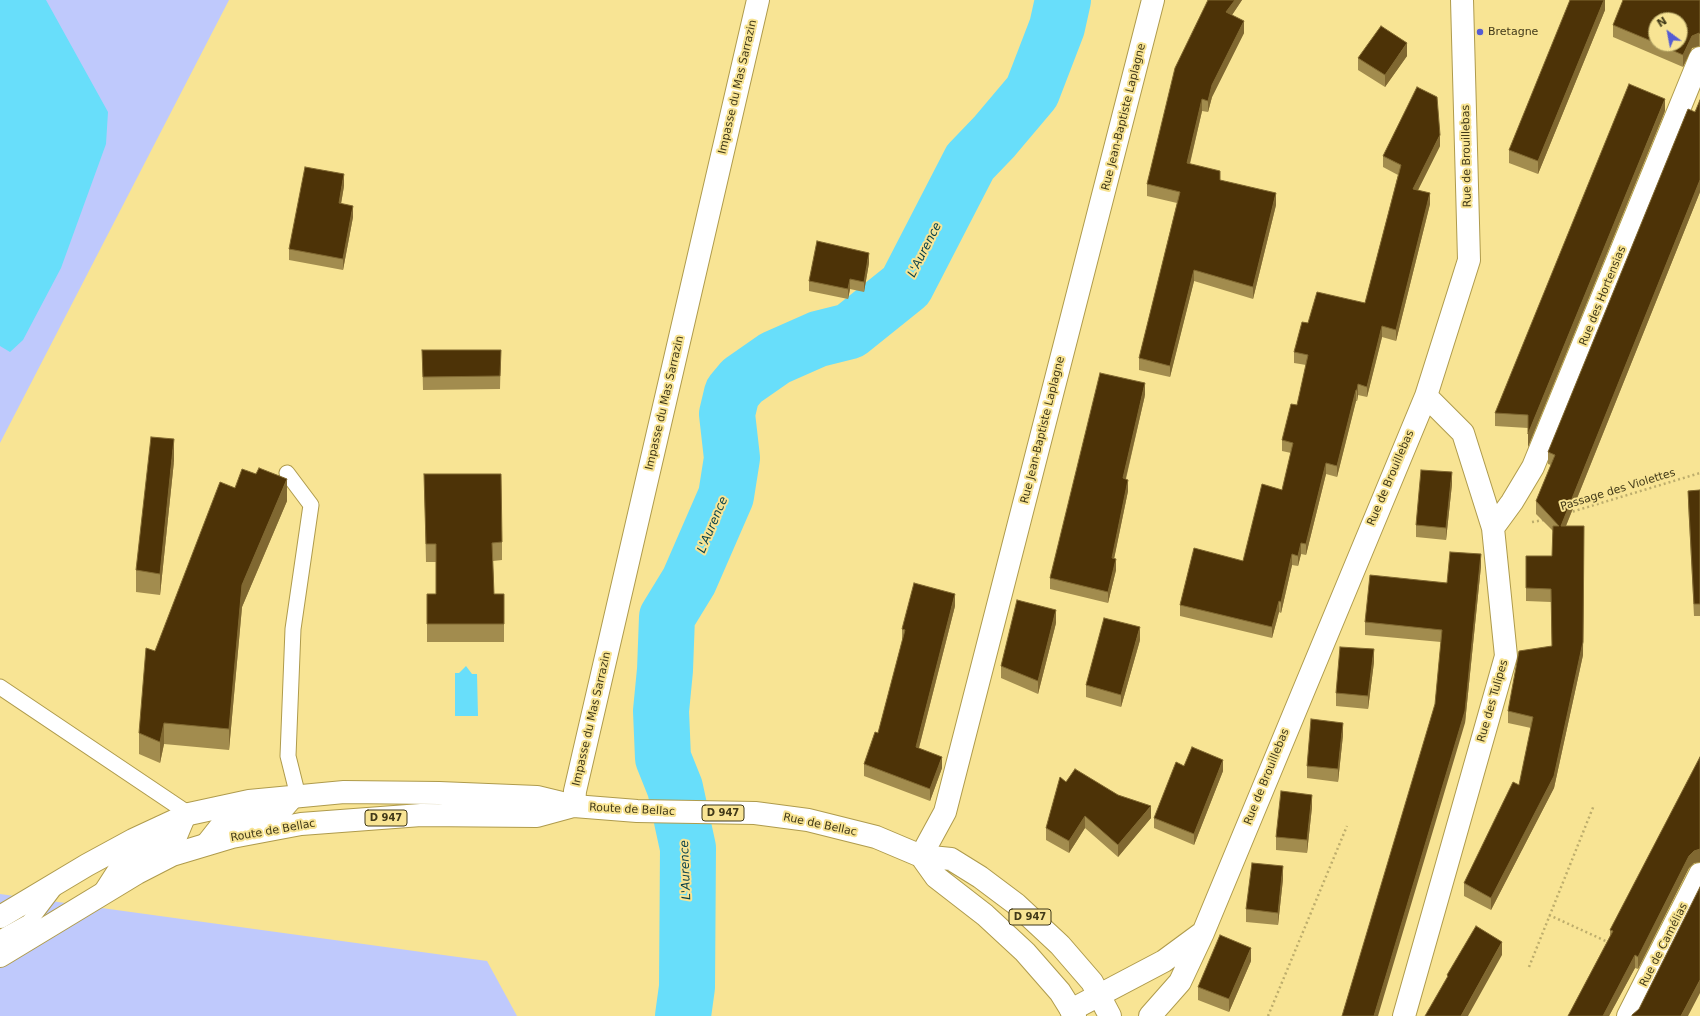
<!DOCTYPE html>
<html>
<head>
<meta charset="utf-8">
<style>
	body { margin:0 }
	#map { position:relative; width:1700px; height:1016px; overflow:hidden; background:#f8e494; font-family:"DejaVu Sans",sans-serif }
	canvas { display:block }
	.north { position:absolute; left:1648px; top:12px; width:40px; height:40px; box-sizing:border-box; background:#f8e494; border:1px solid #afa062; border-radius:50%; rotate:328deg; font-size:11px; font-weight:700; line-height:16px; text-align:center; color:#413918 }
	.north::after { content:''; display:block; margin:auto; width:14px; height:18px; background:#555cd3; clip-path:polygon(50% 0,100% 100%,50% 72%,0 100%) }
</style>
</head>
<body>
<div id="map">
<canvas width="1700" height="1016"></canvas>
<div class="north">N</div>
</div>
<script>
const g = document.querySelector('canvas').getContext('2d');
g.lineJoin = 'round';
function fillPath(path, color) {
  g.fillStyle = color;
  g.fill(path, 'evenodd');
}
function toPath(rows) {
  const path = new Path2D();
  for (const r of rows) {
    path.moveTo(r[0], r[1]);
    for (let i = 2; i < r.length; i += 2) path.lineTo(r[i], r[i + 1]);
  }
  return path;
}
function trace(path, color, width, dash) {
  g.strokeStyle = color;
  g.lineWidth = width;
  g.lineCap = dash ? 'butt' : 'round';
  g.setLineDash(dash || []);
  g.stroke(path);
}
function drawText(font, color, halo, rows, align = 'center') {
  g.font = font + ' "DejaVu Sans",sans-serif';
  g.lineWidth = 4;
  g.setLineDash([]);
  g.textBaseline = 'middle';
  g.strokeStyle = halo;
  g.fillStyle = color;
  for (const [text, x, y, turn = 0] of rows) {
    g.save();
    g.translate(x, y);
    g.rotate((+turn || 0) * Math.PI / 180);
    g.textAlign = isNaN(turn) ? turn : align;
    if (halo) g.strokeText(text, 0, 0);
    g.fillText(text, 0, 0);
    g.restore();
  }
}
fillPath(toPath([
	[0,0,229,0,0,443],
	[0,894,487,961,517,1016,0,1016]
]), '#bfc9fc');
fillPath(toPath([
	[0,0,46,0,108,112,106,144,61,268,23,340,10,352,0,346],
	[1049,0,1063,0,1057,27,1032,92,994,137,970,162,906,286,850,331,818,339,775,358,742,381,732,393,727,414,732,458,726,496,689,581,667,617,665,670,661,711,663,758,675,788,653,788,651,762,645,728,647,666,655,645,661,602,694,539,703,510,717,476,719,460,716,418,720,391,734,359,748,351,844,322,899,282,923,239,940,193,954,166,1020,94,1037,55],
	[466,666,472,674,477,674,478,716,455,716,455,673,459,673],
	[669,843,686,844,688,848,687,987,683,1016,664,1016,671,970,673,905]
]), '#68defa');
trace(toPath([
	[683,1016,687,987,688,848,675,788,663,758,661,711,665,670,667,617,689,581,726,496,732,458,727,414,732,393,742,381,775,358,818,339,850,331,906,286,970,162,994,137,1032,92,1057,27,1063,0]
]), '#68defa', 56);
const lane = toPath([
	[0,687,189,814,179,838,118,865,100,893],
	[200,847,219,823,285,811,298,796,288,756,293,629,311,505,287,473],
	[0,938,29,922,54,889]
]);
const street = toPath([
	[1493,528,1512,502,1533,467,1700,58],
	[574,806,575,791,758,0],
	[921,856,945,812,1153,0],
	[1071,1010,1164,961,1202,933],
	[1150,1016,1180,982,1203,933,1426,396,1469,260,1462,0],
	[1404,1016,1506,656,1493,528,1463,433,1426,396],
	[1628,1016,1700,874]
]);
const primary = toPath([
	[921,856,936,877,985,915,1025,952,1060,992,1075,1016],
	[0,917,87,865,133,840,189,814,249,801,344,792,439,793,537,797,574,806,637,811,755,813,808,820,876,837,921,856,951,859,980,877,1016,904,1060,945,1092,982,1110,1016],
	[0,956,137,873,172,855,232,837,301,824,421,815,537,816,570,807]
]);
trace(lane, '#af9b4c', 17);
trace(street, '#af9b4c', 24);
trace(primary, '#af9b4c', 24);
trace(toPath([
	[1568,513,1700,473],
	[1532,522,1544,520],
	[1549,915,1610,943],
	[1529,967,1594,805],
	[1268,1016,1347,826]
]), '#bdad6c', 2.5, [2, 3]);
trace(lane, '#fff', 15);
trace(street, '#fff', 22);
trace(primary, '#fff', 22);
fillPath(toPath([
	[1208,0,1242,0,1232,15,1244,33,1212,97,1208,112,1202,111,1190,164,1220,180,1276,205,1253,299,1194,281,1170,377,1139,370,1139,358,1177,203,1147,196,1147,184],
	[1605,0,1605,10,1538,174,1509,163,1509,150],
	[1700,0,1700,46,1699,46,1692,48,1683,67,1613,37,1613,25],
	[1656,20,1680,44,1656,44],
	[1407,56,1385,87,1358,70,1358,58],
	[1665,111,1528,447,1528,428,1495,426,1495,413],
	[1695,112,1700,192,1566,526,1583,655,1554,788,1491,910,1464,896,1464,883,1519,785,1531,728,1508,723,1508,711,1552,646,1551,602,1526,601,1526,556,1552,556,1553,531,1536,514,1536,501,1551,465,1548,464,1548,452],
	[1440,146,1418,190,1430,204,1396,341,1382,337,1367,397,1358,395,1357,401,1356,401,1337,477,1326,474,1306,555,1301,554,1298,566,1292,565,1281,613,1279,612,1272,638,1180,616,1180,605,1243,561,1282,490,1291,453,1282,451,1282,440,1297,405,1306,365,1294,363,1294,352,1308,323,1365,303,1398,175,1383,167,1383,156],
	[344,186,341,204,353,217,343,270,289,260,289,249],
	[869,263,864,292,850,289,848,299,809,291,809,281],
	[422,350,501,350,500,389,423,390],
	[1145,395,1126,479,1128,491,1114,558,1116,570,1108,603,1050,589,1050,578],
	[174,461,160,595,136,592,136,570],
	[256,474,287,501,242,607,229,750,164,744,160,763,139,754,139,733,155,651,235,488],
	[424,474,502,542,502,560,493,561,494,594,504,624,504,642,427,642,427,594,436,594,436,562,426,562],
	[1452,484,1446,540,1416,537,1416,525],
	[1700,490,1700,616,1694,616,1688,503,1688,491],
	[1481,566,1465,723,1435,704,1441,642,1365,635,1365,622],
	[955,606,919,748,942,768,930,801,864,776,864,764,878,733,902,641,902,629],
	[1056,623,1038,694,1001,678,1001,666],
	[1140,640,1121,707,1086,697,1086,685],
	[1374,662,1368,709,1336,706,1336,693],
	[1343,735,1338,782,1307,778,1307,766],
	[1700,757,1700,862,1694,863,1689,868,1638,969,1635,968,1609,1016,1568,1016,1610,936,1610,930],
	[1184,766,1223,771,1194,845,1154,828,1154,818],
	[1066,782,1151,818,1118,857,1085,828,1069,853,1046,840,1046,828],
	[1312,807,1307,853,1276,850,1276,837],
	[1283,879,1278,925,1246,922,1246,909],
	[1251,961,1229,1012,1198,1000,1198,987]
]), '#a28c4e');
fillPath(toPath([
	[1235,0,1242,0,1226,24,1226,12],
	[1604,0,1605,0,1605,10,1538,174,1538,161],
	[1244,21,1244,33,1212,97,1208,112,1208,101,1212,85],
	[1699,33,1699,46,1692,48,1683,67,1683,55,1692,36],
	[1407,43,1407,56,1385,87,1385,75],
	[1202,99,1202,111,1187,175,1187,163],
	[1665,99,1665,111,1528,447,1528,434],
	[1440,135,1440,146,1413,200,1413,189],
	[344,174,344,186,339,215,339,203],
	[1700,180,1700,192,1561,538,1561,526],
	[1276,193,1276,205,1253,299,1253,287],
	[1430,193,1430,204,1396,341,1396,330],
	[353,206,353,217,343,270,343,259],
	[869,253,869,263,864,292,864,282],
	[1194,270,1194,281,1170,377,1170,366],
	[850,279,850,289,848,299,848,289],
	[1382,326,1382,337,1367,397,1367,387],
	[1145,383,1145,395,1123,490,1123,478],
	[1358,384,1358,395,1357,401,1357,390],
	[1356,390,1356,401,1337,477,1337,466],
	[174,439,174,461,160,595,160,574],
	[1326,463,1326,474,1306,555,1306,544],
	[1452,472,1452,484,1446,540,1446,528],
	[287,479,287,501,242,607,229,750,229,729,242,585],
	[1128,480,1128,491,1112,569,1112,558],
	[1584,526,1583,655,1554,788,1491,910,1491,898],
	[1301,543,1301,554,1298,566,1298,556],
	[1292,554,1292,565,1281,613,1281,602],
	[1481,554,1481,566,1465,723,1378,1016,1374,1016],
	[1116,559,1116,570,1108,603,1108,592],
	[955,594,955,606,916,759,916,747],
	[1279,601,1279,612,1272,638,1272,627],
	[1056,610,1056,623,1038,694,1038,681],
	[1140,627,1140,640,1121,707,1121,695],
	[1374,649,1374,662,1368,709,1368,696],
	[164,723,164,744,160,763,160,742],
	[1343,723,1343,735,1338,782,1338,769],
	[942,757,942,768,930,801,930,789],
	[1223,760,1223,771,1194,845,1194,834],
	[1312,795,1312,807,1307,853,1307,840],
	[1151,806,1151,818,1118,857,1118,845],
	[1085,816,1085,828,1069,853,1069,841],
	[1700,849,1700,862,1694,863,1689,868,1638,969,1638,957,1689,856,1694,851],
	[1283,866,1283,879,1278,925,1278,913],
	[1502,942,1502,955,1468,1016,1461,1016],
	[1251,948,1251,961,1229,1012,1229,999],
	[1635,955,1635,968,1609,1016,1603,1016],
	[1700,980,1700,993,1688,1016,1681,1016]
]), '#806831');
const building = toPath([
	[1208,0,1235,0,1226,12,1244,21,1212,85,1208,101,1202,99,1187,163,1220,171,1220,180,1276,193,1253,287,1194,270,1170,366,1139,358,1180,192,1147,184,1175,68,1208,0],
	[1570,0,1604,0,1538,161,1509,150,1570,0],
	[1623,0,1700,0,1700,34,1699,33,1692,36,1683,55,1658,44,1680,44,1680,20,1656,20,1656,43,1613,25,1623,0],
	[1381,26,1407,43,1385,75,1358,58,1381,26],
	[1629,84,1665,99,1528,434,1528,415,1495,413,1629,84],
	[1417,87,1437,97,1440,135,1413,189,1430,193,1396,330,1382,326,1367,387,1358,384,1357,390,1356,390,1337,466,1326,463,1306,544,1301,543,1298,556,1292,554,1281,602,1279,601,1272,627,1180,605,1194,548,1243,561,1262,484,1282,490,1293,443,1282,440,1291,404,1297,405,1308,355,1294,352,1302,322,1308,323,1317,292,1365,303,1401,165,1383,156,1417,87],
	[1700,100,1700,180,1561,526,1584,526,1583,642,1554,776,1491,898,1464,883,1513,782,1519,785,1533,717,1508,711,1519,651,1552,646,1551,589,1526,588,1526,556,1552,556,1553,526,1559,526,1536,501,1555,455,1548,452,1688,109,1695,112,1700,100],
	[305,167,344,174,339,203,353,206,343,259,289,249,305,167],
	[817,241,869,253,864,282,850,279,848,289,809,281,817,241],
	[422,350,501,350,500,376,423,377,422,350],
	[1100,373,1145,383,1123,478,1128,480,1112,558,1116,559,1108,592,1050,578,1100,373],
	[151,437,174,439,160,574,136,570,151,437],
	[259,468,287,479,242,585,229,729,164,723,160,742,139,733,146,648,155,651,220,482,235,488,242,469,256,474,259,468],
	[1421,470,1452,472,1446,528,1416,525,1421,470],
	[424,474,501,474,502,542,492,543,494,594,504,594,504,624,427,624,427,594,436,594,436,544,426,544,424,474],
	[1700,490,1700,604,1694,604,1688,491,1700,490],
	[1450,552,1481,554,1465,711,1374,1016,1342,1016,1435,704,1442,630,1365,622,1370,575,1447,583,1450,552],
	[914,583,955,594,916,747,942,757,930,789,864,764,875,732,878,733,905,630,902,629,914,583],
	[1017,600,1056,610,1038,681,1001,666,1017,600],
	[1104,618,1140,627,1121,695,1086,685,1104,618],
	[1340,647,1374,649,1368,696,1336,693,1340,647],
	[1311,719,1343,723,1338,769,1307,766,1311,719],
	[1192,747,1223,760,1194,834,1154,818,1176,762,1184,766,1192,747],
	[1700,757,1700,849,1694,851,1689,856,1638,957,1635,955,1603,1016,1568,1016,1613,931,1610,930,1700,757],
	[1075,769,1118,795,1151,806,1118,845,1085,816,1069,841,1046,828,1060,777,1066,782,1075,769],
	[1281,791,1312,795,1307,840,1276,837,1281,791],
	[1252,863,1283,866,1278,913,1246,909,1252,863],
	[1700,887,1700,980,1681,1016,1632,1016,1632,1015,1639,1009,1700,887],
	[1476,926,1502,942,1461,1016,1425,1016,1448,976,1447,975,1476,926],
	[1220,935,1251,948,1229,999,1198,987,1220,935]
]);
fillPath(building, '#4d3307');
trace(building, '#806831', 1);
for (const [x, y, r, color] of [
	[1480,32,4,"#555cd3"]
]) {
  const dot = new Path2D();
  dot.arc(x, y, r, 0, 2 * Math.PI);
  g.fillStyle = color;
  g.fill(dot);
  trace(dot, '#f8e494', 1.5);
}
for (const [x, y, w] of [
	[723,813,42],
	[386,818,42],
	[1030,917,42]
]) {
  const box = new Path2D();
  box.roundRect(x - w / 2, y - 8, w, 16, 3);
  g.fillStyle = '#f8e494';
  g.fill(box);
  trace(box, '#413918', 1);
}
drawText('bold 10px', '#413918', null, [
	["D 947",723,813],
	["D 947",386,818],
	["D 947",1030,917]
]);
drawText('11px', '#413918', '#f8e494', [
	["Bretagne",1488,32]
], 'left');
drawText('11px', '#413918', '#f8e494', [
	["Impasse du Mas Sarrazin",738,87,-77],
	["Rue Jean-Baptiste Laplagne",1124,117,-76],
	["Rue de Brouillebas",1467,156,-91],
	["Rue des Hortensias",1603,296,-68],
	["Impasse du Mas Sarrazin",665,403,-77],
	["Rue Jean-Baptiste Laplagne",1043,430,-76],
	["Rue de Brouillebas",1391,478,-67],
	["Passage des Violettes",1618,490,-17],
	["Rue des Tulipes",1493,701,-74],
	["Impasse du Mas Sarrazin",592,719,-77],
	["Rue de Brouillebas",1267,777,-68],
	["Route de Bellac",632,810,3],
	["Rue de Bellac",820,825,12],
	["Route de Bellac",273,831,-10],
	["Rue de Camélias",1664,945,-63]
]);
drawText('italic 12px', '#053e49', '#f8e494', [
	["L'Aurence",925,250,-63],
	["L'Aurence",713,525,-67],
	["L'Aurence",686,870,-92]
]);
</script>
</body>
</html>
